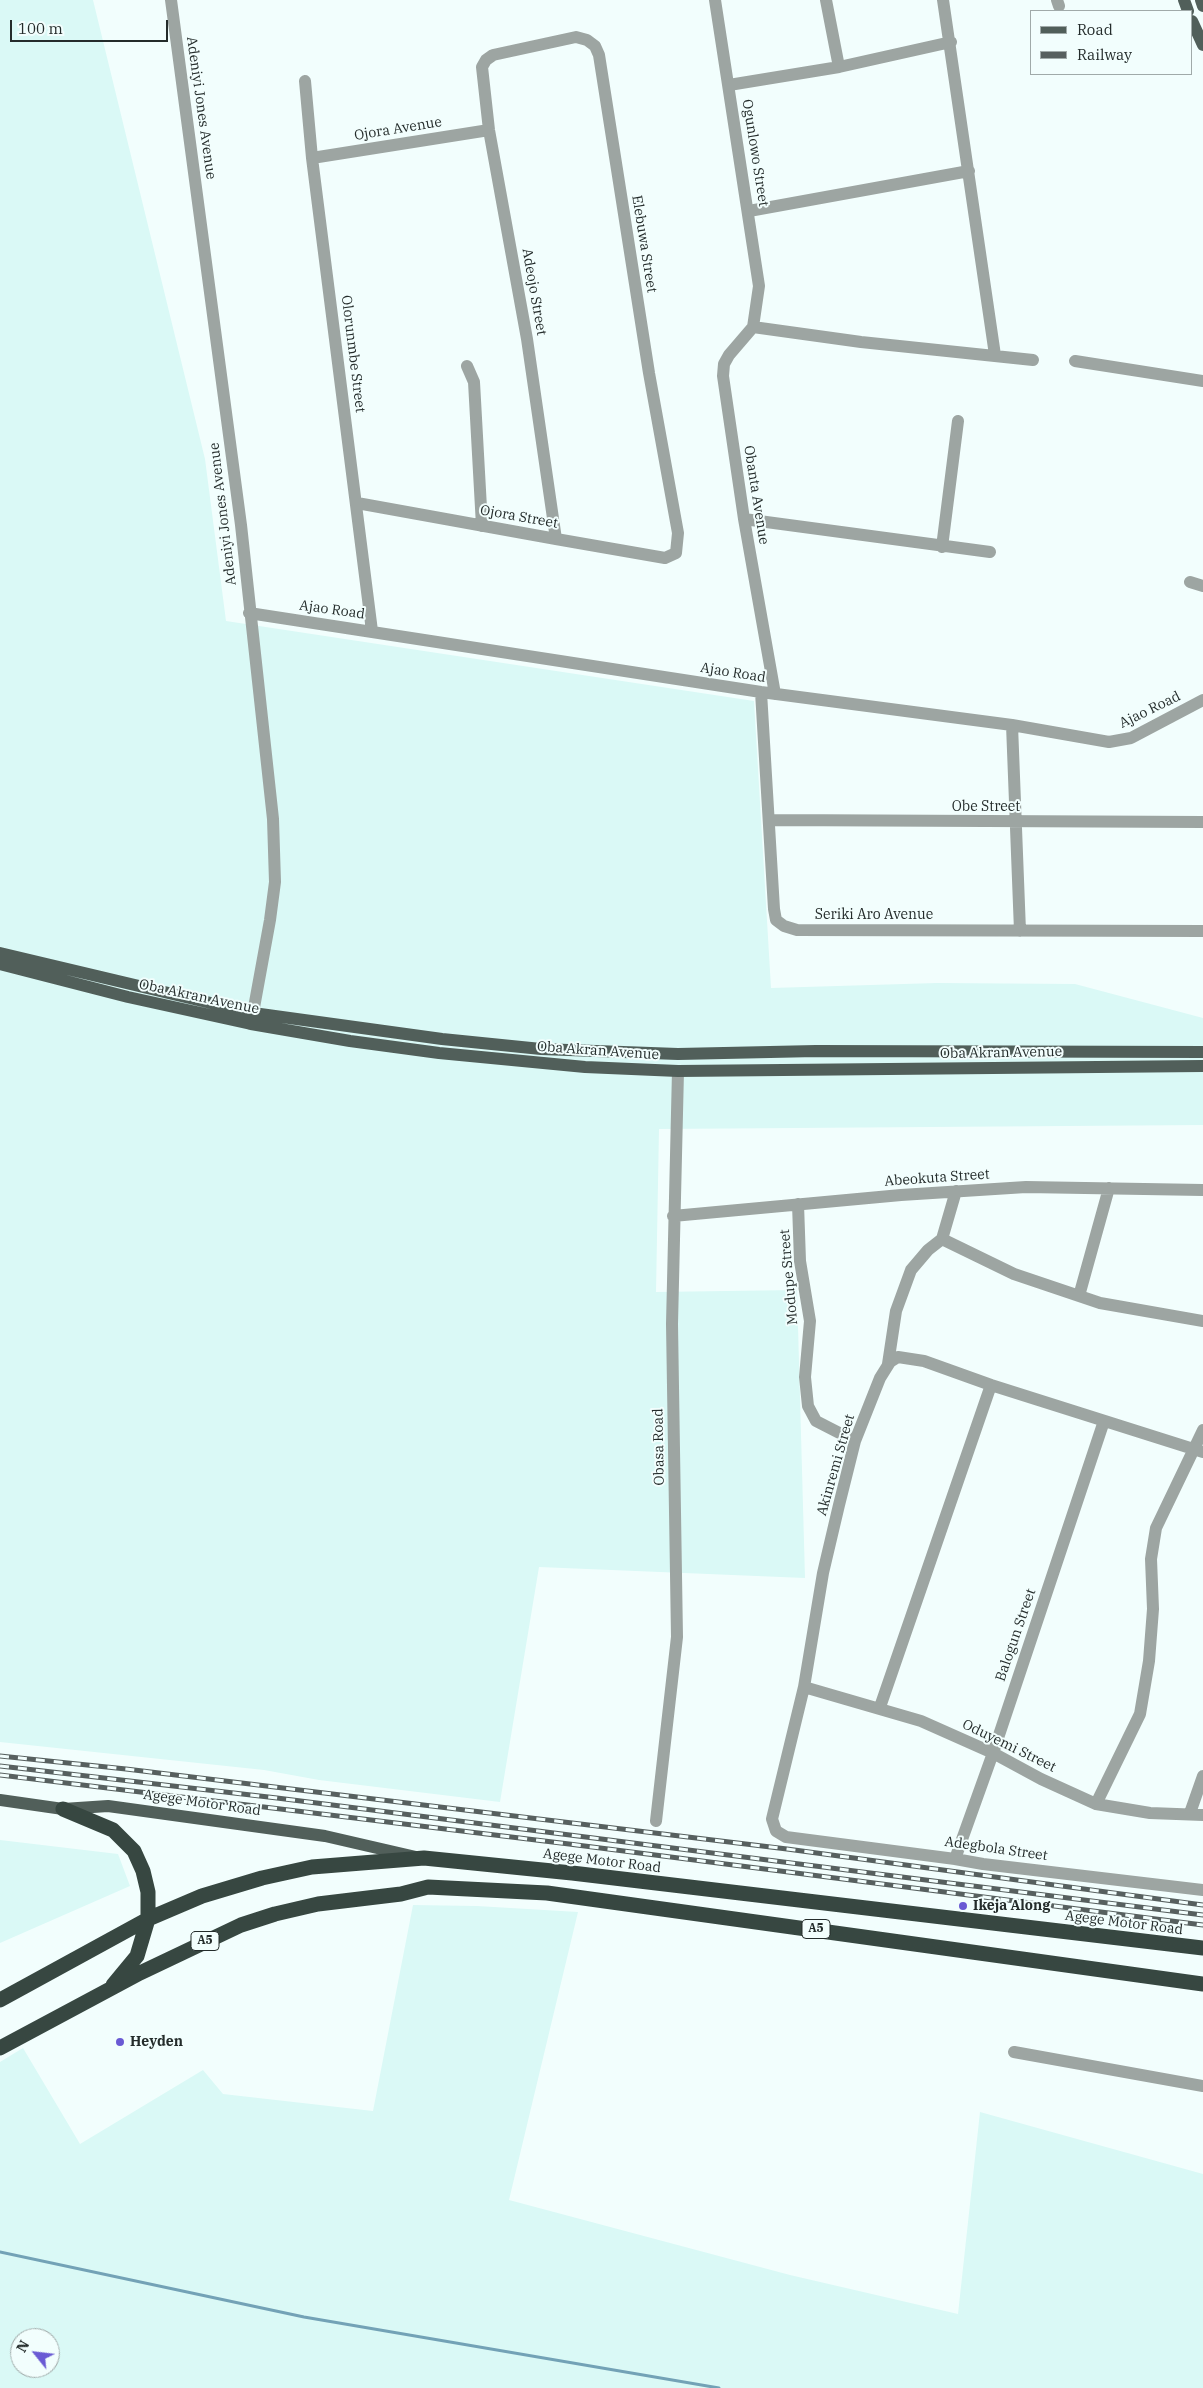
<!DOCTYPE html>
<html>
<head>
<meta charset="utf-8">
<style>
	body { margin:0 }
	#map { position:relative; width:1203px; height:2388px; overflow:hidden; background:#f2fefd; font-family:"IBM Plex Serif",serif }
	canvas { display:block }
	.legend { position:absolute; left:1030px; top:10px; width:162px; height:65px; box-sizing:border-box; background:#f2fefd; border:1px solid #a0aaa9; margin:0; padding:6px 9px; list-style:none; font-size:15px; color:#242c2b }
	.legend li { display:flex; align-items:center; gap:10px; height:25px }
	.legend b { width:25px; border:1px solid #a0aaa9 }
	.north { position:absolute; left:10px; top:2328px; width:50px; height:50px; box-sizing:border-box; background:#f2fefd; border:1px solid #a0aaa9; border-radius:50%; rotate:299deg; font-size:14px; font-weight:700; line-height:20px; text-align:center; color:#242c2b }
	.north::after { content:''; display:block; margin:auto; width:18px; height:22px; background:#6a5ad4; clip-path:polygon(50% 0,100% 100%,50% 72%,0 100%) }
	.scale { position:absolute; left:10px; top:20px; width:158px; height:22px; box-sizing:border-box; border:2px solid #242c2b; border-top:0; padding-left:6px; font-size:15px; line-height:18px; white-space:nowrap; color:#242c2b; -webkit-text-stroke:4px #f2fefd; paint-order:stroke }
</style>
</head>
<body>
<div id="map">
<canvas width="1203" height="2388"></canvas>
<ul class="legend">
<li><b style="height:6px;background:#515f5a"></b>Road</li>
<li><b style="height:6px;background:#57605f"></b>Railway</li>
</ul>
<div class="north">N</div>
<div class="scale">100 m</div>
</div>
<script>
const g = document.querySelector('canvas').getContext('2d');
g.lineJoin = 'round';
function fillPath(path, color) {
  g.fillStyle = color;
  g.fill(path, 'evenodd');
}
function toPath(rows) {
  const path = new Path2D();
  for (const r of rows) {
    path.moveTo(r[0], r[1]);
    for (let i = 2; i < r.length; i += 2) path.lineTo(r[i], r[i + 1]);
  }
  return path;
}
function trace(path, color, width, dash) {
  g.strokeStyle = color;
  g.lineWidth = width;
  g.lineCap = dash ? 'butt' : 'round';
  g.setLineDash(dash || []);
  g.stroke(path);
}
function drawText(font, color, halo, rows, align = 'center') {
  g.font = font + ' "IBM Plex Serif",serif';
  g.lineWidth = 4;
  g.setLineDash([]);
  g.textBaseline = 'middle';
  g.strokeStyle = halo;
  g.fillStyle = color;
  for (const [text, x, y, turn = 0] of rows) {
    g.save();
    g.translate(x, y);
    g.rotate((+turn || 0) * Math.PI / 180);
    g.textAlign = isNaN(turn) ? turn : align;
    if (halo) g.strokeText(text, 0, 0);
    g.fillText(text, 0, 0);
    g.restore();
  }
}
fillPath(toPath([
	[0,0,93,0,205,459,226,621,754,701,771,988,937,983,1075,984,1203,1018,1203,1125,659,1129,656,1292,797,1290,805,1578,539,1567,500,1802,319,1780,264,1770,0,1742],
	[0,1840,118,1854,130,1886,0,1943],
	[413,1905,477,1906,578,1912,509,2200,790,2275,958,2314,980,2112,1203,2174,1203,2388,0,2388,0,2062,23,2048,80,2144,203,2070,223,2094,373,2111],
	[20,2338,50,2338,50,2368,20,2368]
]), '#daf9f6');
trace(toPath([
	[0,2252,304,2317,719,2388]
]), '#73a2b6', 3);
trace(toPath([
	[171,0,241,525,273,819,275,882,270,920,251,1024],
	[715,0,759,286,753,327,729,355,724,364,723,376,744,519,775,694],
	[826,0,839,67],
	[943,0,995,355],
	[1057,0,1059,6],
	[305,81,312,158,372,631],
	[729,85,839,67,951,42],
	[312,158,489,130],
	[749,211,969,171],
	[753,327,861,342,1033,360],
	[1075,361,1203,381],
	[467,366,474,382,482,526],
	[357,503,556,539,665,558,676,553,678,533,649,373,599,55,595,46,587,40,576,37,493,55,486,60,482,67,489,130,527,339,556,539],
	[744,519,990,552],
	[942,547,958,421],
	[1190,582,1203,586],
	[249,613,761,692,1012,725,1109,742,1131,738,1203,700],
	[761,692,774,909,776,920,784,926,797,930,1203,931],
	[1012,725,1020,931],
	[769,820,1203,822],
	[956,1191,942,1239,1014,1274,1100,1303,1203,1321],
	[798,1204,800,1261,810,1321,805,1377,808,1406,816,1421,855,1441],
	[673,1216,901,1195,1026,1187,1203,1190],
	[1079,1296,1109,1188],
	[888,1364,896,1311,911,1270,928,1250,942,1239],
	[1203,1452,991,1385,924,1361,898,1357,890,1362,880,1378,855,1441,839,1505,823,1573,804,1687,772,1819,776,1831,786,1837,955,1859,983,1864,1203,1890],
	[804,1687,921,1721,993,1753,1041,1779,1096,1804,1150,1813,1203,1815],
	[880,1707,991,1385],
	[1096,1804,1140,1714,1149,1661,1153,1609,1151,1559,1156,1528,1203,1430],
	[1190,1813,1203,1776],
	[656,1821,677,1637,672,1324,678,1071],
	[955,1859,993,1753,1104,1421],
	[1014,2052,1203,2086]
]), '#9da5a2', 12);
trace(toPath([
	[1184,0,1188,11],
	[1201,0,1203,6],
	[1192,21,1203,45],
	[0,953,253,1013,442,1039,541,1049,678,1054,816,1051,1203,1052],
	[0,964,128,997,251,1024,350,1041,439,1053,585,1067,678,1071,1203,1066],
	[0,1800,63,1809,108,1806,325,1836,416,1857]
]), '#515f5a', 12);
trace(toPath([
	[63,1809,113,1830,134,1851,143,1871,148,1892,148,1919,137,1956,113,1985],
	[0,2000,148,1919,202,1896,262,1878,312,1867,424,1858,572,1873,1203,1948],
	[0,2048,140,1973,241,1925,275,1914,318,1904,401,1894,428,1887,547,1893,1203,1984]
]), '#374741', 15);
const rail = toPath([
	[0,1756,126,1769,787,1849,1203,1905],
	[0,1766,277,1798,1203,1915],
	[0,1775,569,1844,1203,1925]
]);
trace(rail, '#57605f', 5);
trace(rail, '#f2fefd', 3, [9]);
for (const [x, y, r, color] of [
	[963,1906,5,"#6a5ad4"],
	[120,2042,5,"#6a5ad4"]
]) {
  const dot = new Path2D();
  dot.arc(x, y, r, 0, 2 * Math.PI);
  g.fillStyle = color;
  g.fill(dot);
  trace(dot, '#f2fefd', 2);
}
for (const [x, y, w] of [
	[816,1929,28],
	[205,1941,28]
]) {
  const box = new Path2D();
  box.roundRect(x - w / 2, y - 9.5, w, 19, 4);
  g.fillStyle = '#f2fefd';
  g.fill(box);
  trace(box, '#242c2b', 1);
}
drawText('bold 12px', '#242c2b', null, [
	["A5",816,1929],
	["A5",205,1941]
]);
drawText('14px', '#242c2b', '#f2fefd', [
	["Adeniyi Jones Avenue",201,108,82],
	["Ojora Avenue",398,129,-9],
	["Ogunlowo Street",755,153,81],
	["Elebuwa Street",644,244,81],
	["Adeojo Street",534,292,80],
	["Olorunmbe Street",353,354,83],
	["Obanta Avenue",756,495,81],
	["Adeniyi Jones Avenue",223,514,-97],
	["Ojora Street",519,517,10],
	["Ajao Road",332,610,8],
	["Ajao Road",733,673,9],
	["Ajao Road",1150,710,-26],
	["Obe Street",986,807],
	["Seriki Aro Avenue",874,915],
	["Oba Akran Avenue",199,997,12],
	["Oba Akran Avenue",598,1051,4],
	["Oba Akran Avenue",1001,1053,-1],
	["Abeokuta Street",937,1178,-4],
	["Modupe Street",789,1277,-95],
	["Obasa Road",659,1447,-91],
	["Akinremi Street",836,1465,-74],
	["Balogun Street",1016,1635,-71],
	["Oduyemi Street",1009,1746,26],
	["Agege Motor Road",202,1803,8],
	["Adegbola Street",996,1849,8],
	["Agege Motor Road",602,1861,7],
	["Agege Motor Road",1124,1923,7]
]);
drawText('bold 14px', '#242c2b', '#f2fefd', [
	["Ikeja Along",973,1906],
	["Heyden",130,2042]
], 'left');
</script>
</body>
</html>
